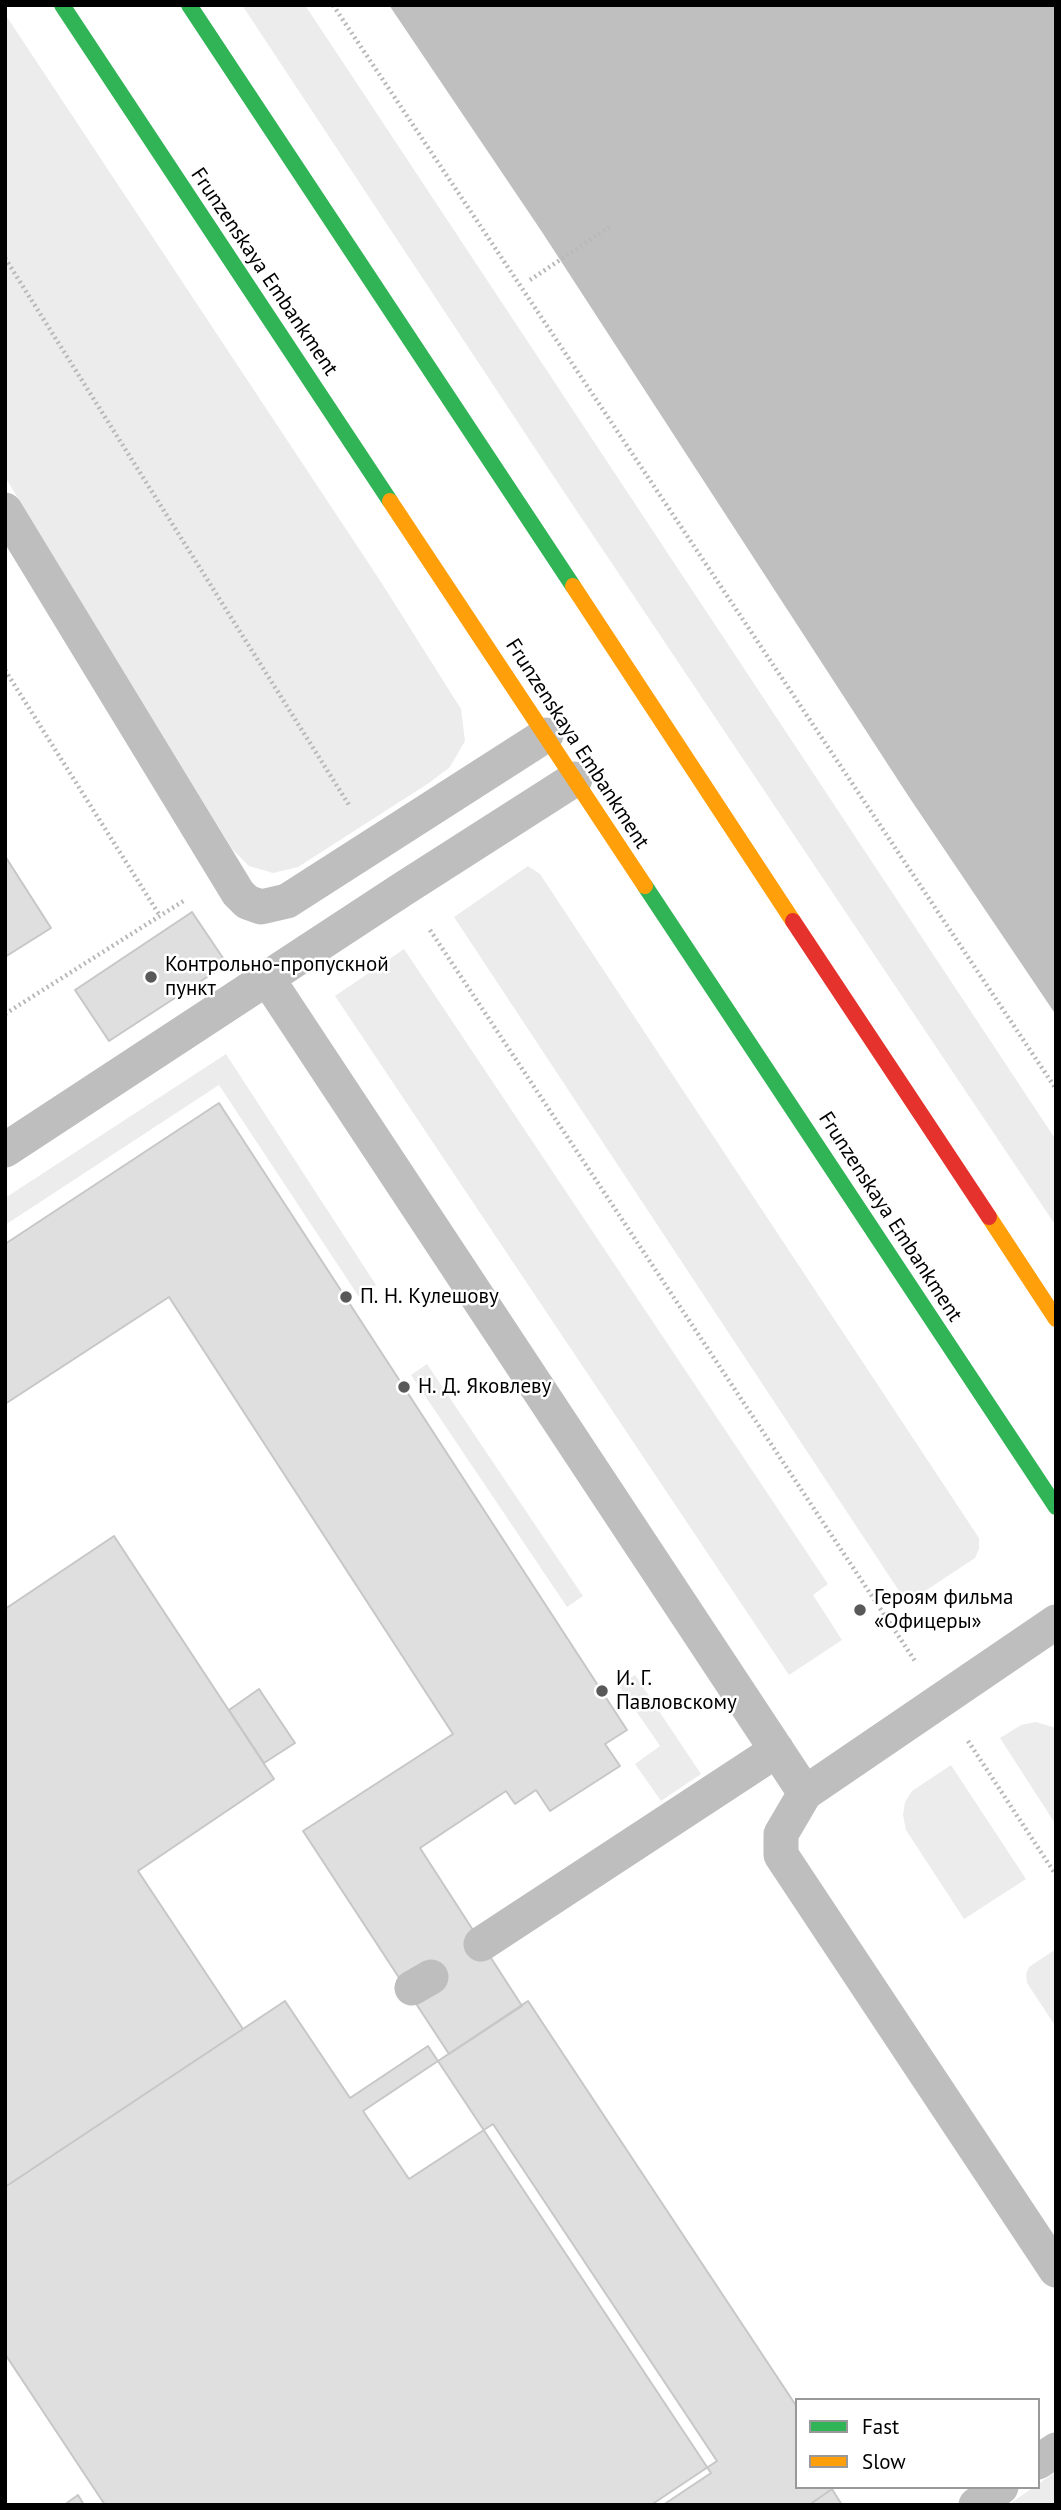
<!DOCTYPE html>
<html>
<head>
<meta charset="utf-8">
<style>
	body { margin:0 }
	#map { position:relative; width:1061px; height:2510px; overflow:hidden; background:#fff; font-family:"PT Sans",sans-serif }
	canvas { display:block }
	.frame { position:absolute; inset:0; border:7px solid #000; pointer-events:none }
	.legend { position:absolute; left:795px; top:2398px; width:245px; height:91px; box-sizing:border-box; background:#fff; border:2px solid #999; margin:0; padding:9px 12px; list-style:none; font-size:21px; color:#000 }
	.legend li { display:flex; align-items:center; gap:14px; height:35px }
	.legend b { width:35px; border:2px solid #999 }
</style>
</head>
<body>
<div id="map">
<canvas width="1061" height="2510"></canvas>
<div class="frame"></div>
<ul class="legend">
<li><b style="height:9px;background:#30b455"></b>Fast</li>
<li><b style="height:9px;background:#ff9f0a"></b>Slow</li>
</ul>
</div>
<script>
const g = document.querySelector('canvas').getContext('2d');
g.lineJoin = 'round';
function fillPath(path, color) {
  g.fillStyle = color;
  g.fill(path, 'evenodd');
}
function toPath(rows) {
  const path = new Path2D();
  for (const r of rows) {
    path.moveTo(r[0], r[1]);
    for (let i = 2; i < r.length; i += 2) path.lineTo(r[i], r[i + 1]);
  }
  return path;
}
function trace(path, color, width, dash) {
  g.strokeStyle = color;
  g.lineWidth = width;
  g.lineCap = dash ? 'butt' : 'round';
  g.setLineDash(dash || []);
  g.stroke(path);
}
function drawText(font, color, halo, rows, align = 'center') {
  g.font = font + ' "PT Sans",sans-serif';
  g.lineWidth = 5;
  g.setLineDash([]);
  g.textBaseline = 'middle';
  g.strokeStyle = halo;
  g.fillStyle = color;
  for (const [text, x, y, turn = 0] of rows) {
    g.save();
    g.translate(x, y);
    g.rotate((+turn || 0) * Math.PI / 180);
    g.textAlign = isNaN(turn) ? turn : align;
    if (halo) g.strokeText(text, 0, 0);
    g.fillText(text, 0, 0);
    g.restore();
  }
}
fillPath(toPath([
	[242,5,305,5,1056,1140,1056,1226,552,474],
	[5,14,381,582,461,709,465,741,450,767,429,783,298,867,273,873,249,866,232,849,5,477],
	[528,866,540,874,979,1538,979,1549,975,1558,907,1603,454,917],
	[404,949,828,1584,813,1595,842,1640,789,1675,335,996],
	[226,1054,376,1285,359,1297,219,1085,5,1225,5,1198],
	[427,1364,583,1596,567,1607,411,1375],
	[635,1675,701,1774,661,1801,635,1764,660,1746,619,1686],
	[1036,1722,1056,1728,1056,1825,1000,1738,1021,1725],
	[951,1765,1026,1879,964,1919,906,1830,903,1815,905,1802,912,1791],
	[1056,1949,1056,2027,1027,1983,1026,1974,1029,1967],
	[1056,2472,1056,2505,1008,2505,1034,2487,1038,2487,1038,2484]
]), '#ececec');
fillPath(toPath([
	[389,5,1056,5,1056,1015,909,797,542,232]
]), '#bfbfbf');
const building = toPath([
	[5,856,51,928,5,957,5,856],
	[192,912,227,964,109,1041,75,990,192,912],
	[219,1103,627,1730,605,1744,620,1766,550,1811,536,1790,515,1804,506,1791,420,1848,522,2006,449,2054,303,1831,453,1734,169,1297,5,1404,5,1244,219,1103],
	[114,1536,274,1779,138,1871,243,2029,5,2187,5,1609,114,1536],
	[259,1689,295,1743,264,1763,229,1710,259,1689],
	[285,2001,350,2098,428,2046,711,2473,663,2505,105,2505,5,2354,5,2187,285,2001],
	[528,2001,797,2407,797,2487,835,2487,809,2505,651,2505,717,2461,493,2124,409,2179,363,2111,528,2001],
	[832,2489,842,2505,809,2505,832,2489],
	[78,2495,84,2505,64,2505,78,2495]
]);
fillPath(building, '#dfdfdf');
trace(building, '#c7c7c7', 2);
trace(toPath([
	[333,5,1056,1089],
	[5,258,349,805],
	[530,280,612,225],
	[5,670,160,916],
	[430,930,915,1661],
	[5,1014,185,900],
	[968,1741,1056,1875]
]), '#b9b9b9', 4.5, [2, 3.5]);
trace(toPath([
	[5,510,238,893,247,902,261,907,287,901,546,735],
	[267,978,805,1793],
	[5,1150,403,889,575,779],
	[1056,1622,805,1793,781,1834,781,1855,1056,2270],
	[481,1944,777,1750],
	[412,1988,431,1977],
	[1038,2462,1056,2450],
	[976,2505,1001,2487]
]), '#bebebe', 35);
trace(toPath([
	[62,5,390,501],
	[189,5,573,586],
	[645,886,1056,1507]
]), '#30b455', 16);
trace(toPath([
	[390,501,645,886],
	[573,586,793,921],
	[989,1217,1056,1319]
]), '#ff9f0a', 16);
trace(toPath([
	[793,921,989,1217]
]), '#e5322d', 16);
for (const [x, y, r, color] of [
	[151,977,7,"#595959"],
	[346,1297,7,"#595959"],
	[404,1387,7,"#595959"],
	[860,1610,7,"#595959"],
	[602,1691,7,"#595959"]
]) {
  const dot = new Path2D();
  dot.arc(x, y, r, 0, 2 * Math.PI);
  g.fillStyle = color;
  g.fill(dot);
  trace(dot, '#fff', 2.5);
}
drawText('21px', '#000', '#fff', [
	["Frunzenskaya Embankment",264,272,56],
	["Frunzenskaya Embankment",577,744,57],
	["Frunzenskaya Embankment",890,1217,57]
]);
drawText('21px', '#000', '#fff', [
	["Контрольно-пропускной",165,965],
	["пункт",165,989],
	["П. Н. Кулешову",360,1297],
	["Н. Д. Яковлеву",418,1387],
	["Героям фильма",874,1598],
	["«Офицеры»",874,1622],
	["И. Г.",616,1679],
	["Павловскому",616,1703]
], 'left');
</script>
</body>
</html>
